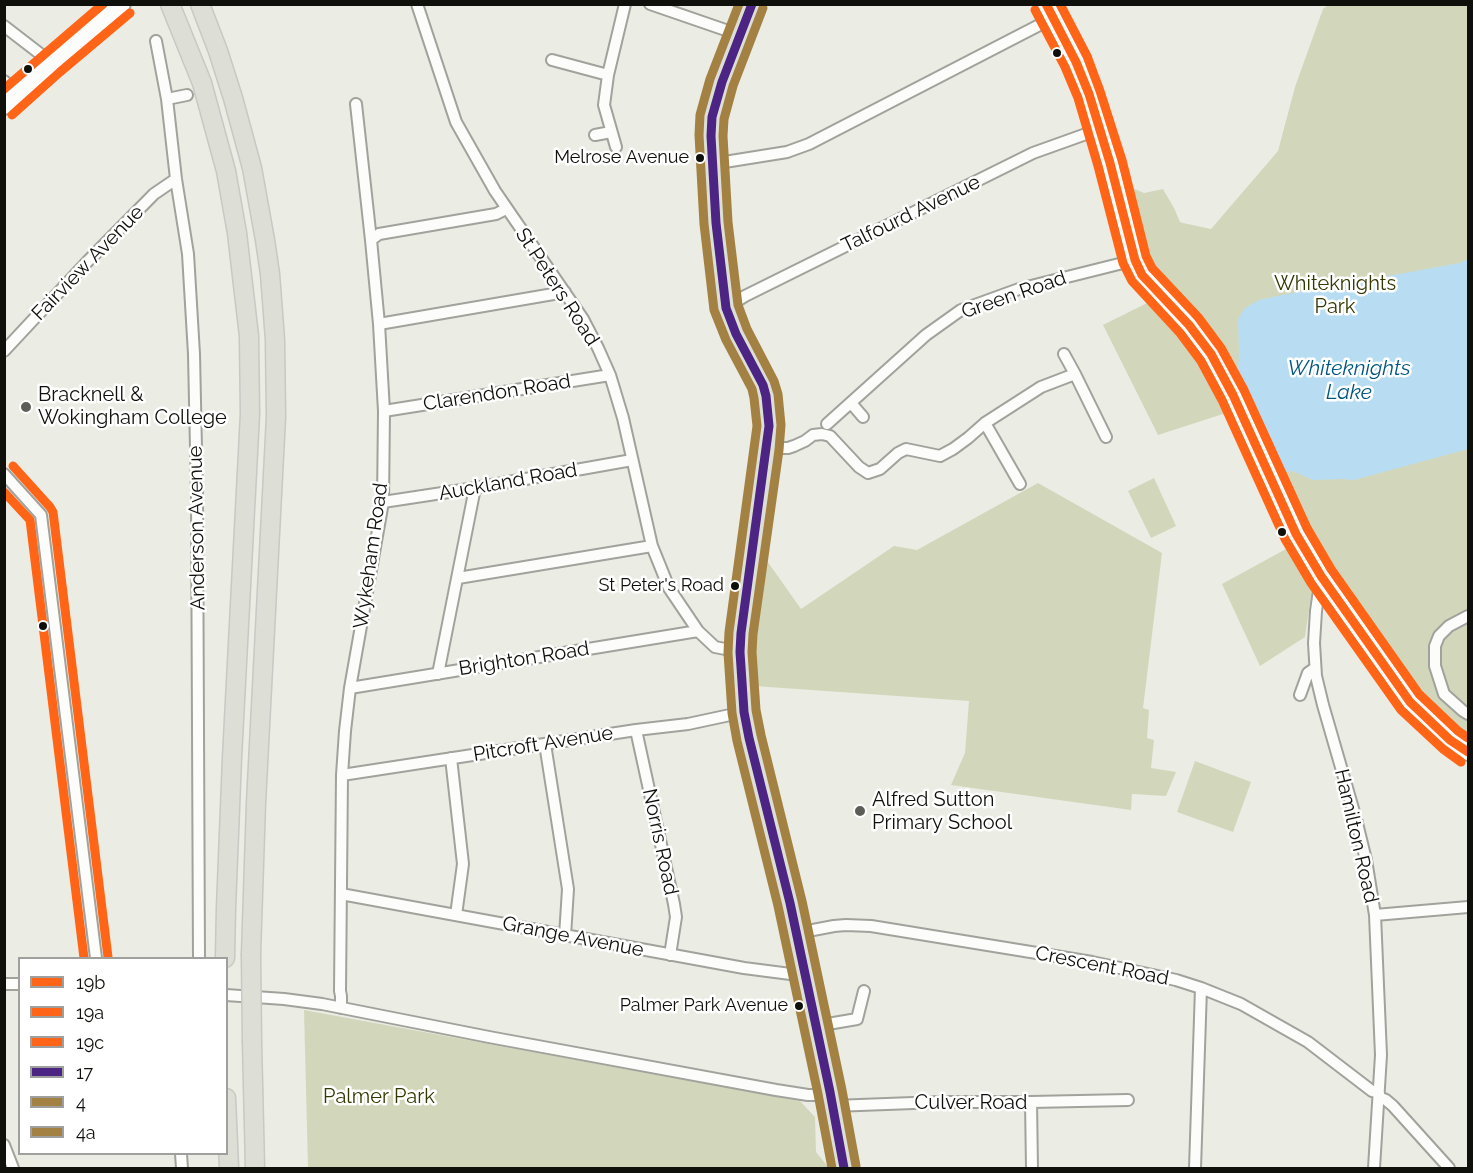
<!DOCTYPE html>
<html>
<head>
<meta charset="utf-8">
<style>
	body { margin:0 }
	#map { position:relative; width:1473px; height:1173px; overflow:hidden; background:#ebece4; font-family:Raleway,sans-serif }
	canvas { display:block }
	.frame { position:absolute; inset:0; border:6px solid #0f100b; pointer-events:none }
	.legend { position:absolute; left:18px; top:957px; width:210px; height:198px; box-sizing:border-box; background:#fff; border:2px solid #9f9f9d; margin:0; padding:8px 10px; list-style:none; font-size:18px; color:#0f100b }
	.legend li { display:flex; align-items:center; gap:12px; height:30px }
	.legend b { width:30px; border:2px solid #9f9f9d }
</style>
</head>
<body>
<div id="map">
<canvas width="1473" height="1173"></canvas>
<div class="frame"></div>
<ul class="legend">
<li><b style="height:8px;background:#ff6417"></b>19b</li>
<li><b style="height:8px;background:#ff6417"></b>19a</li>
<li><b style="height:8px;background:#ff6417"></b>19c</li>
<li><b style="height:8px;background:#4c2483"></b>17</li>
<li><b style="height:8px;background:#a38142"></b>4</li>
<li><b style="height:8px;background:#a38142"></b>4a</li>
</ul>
</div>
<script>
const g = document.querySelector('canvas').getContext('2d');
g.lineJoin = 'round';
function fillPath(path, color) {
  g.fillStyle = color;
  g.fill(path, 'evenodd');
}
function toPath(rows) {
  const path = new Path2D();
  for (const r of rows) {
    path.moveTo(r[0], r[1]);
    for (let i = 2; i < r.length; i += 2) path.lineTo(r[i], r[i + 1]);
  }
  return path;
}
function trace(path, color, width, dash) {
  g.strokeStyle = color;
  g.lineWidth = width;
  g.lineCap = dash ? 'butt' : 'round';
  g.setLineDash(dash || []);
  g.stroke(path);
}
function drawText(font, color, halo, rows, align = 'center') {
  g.font = font + ' Raleway,sans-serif';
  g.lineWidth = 5;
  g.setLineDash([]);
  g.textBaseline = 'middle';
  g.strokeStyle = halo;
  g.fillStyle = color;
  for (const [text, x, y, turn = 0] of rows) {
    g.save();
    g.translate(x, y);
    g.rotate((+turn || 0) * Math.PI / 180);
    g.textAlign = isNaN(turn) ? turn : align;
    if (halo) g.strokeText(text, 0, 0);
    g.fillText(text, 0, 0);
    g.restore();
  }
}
fillPath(toPath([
	[1328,5,1468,5,1468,749,1424,709,1359,615,1298,531,1226,377,1145,274,1125,185,1144,193,1163,189,1174,208,1180,222,1183,223,1211,229,1278,151,1295,87,1323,9],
	[1153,300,1174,322,1208,378,1226,413,1158,435,1103,325],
	[1154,478,1176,526,1151,538,1128,491],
	[1038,483,1162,553,1143,708,1149,710,1147,738,1154,740,1151,768,1176,772,1166,796,1132,794,1131,810,951,785,965,753,969,701,754,686,753,635,765,558,801,609,894,546,917,550],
	[1297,543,1313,581,1305,637,1260,666,1222,584],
	[1195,761,1251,782,1233,832,1177,812],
	[304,1010,800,1101,815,1117,816,1152,829,1168,308,1168]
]), '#d2d7bb');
fillPath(toPath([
	[1468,259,1468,449,1354,480,1342,479,1313,480,1293,471,1285,472,1265,432,1247,388,1238,373,1239,352,1238,319,1245,308,1259,300,1282,295,1460,263]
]), '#b8ddf3');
const street = toPath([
	[417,4,456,122,495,191,583,319,598,348,610,375,623,418,652,546,669,588,698,631,715,647,740,652],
	[650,4,740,35],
	[4,26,52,63],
	[156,41,167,99],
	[552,60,608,75],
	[4,81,18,94],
	[187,95,167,99,176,179,188,254,194,354,197,496,199,958],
	[595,135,611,132],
	[616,147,604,105,608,75,625,4],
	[712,164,787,152,809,144,1053,18],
	[371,240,379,234,496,214,506,209],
	[726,308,745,296,1033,153,1100,129],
	[379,324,565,292],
	[4,351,87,262,154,194,176,179],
	[1075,374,1106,437],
	[851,403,863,417],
	[384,411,610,375],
	[985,423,1020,484],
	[827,424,926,335,961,310,1019,289,1135,260],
	[767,448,788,448,794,446,805,441,813,435,822,434,830,436,859,467,868,473,880,469,898,453,906,449,940,456,953,449,968,438,985,423,1041,387,1075,374,1064,354],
	[4,474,41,515,96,958],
	[383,502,475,488,632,460],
	[458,578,652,546],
	[1324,580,1319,590,1316,611,1314,643,1316,676,1323,705,1356,819,1366,860,1375,915,1381,1055,1374,1168],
	[1468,616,1449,626,1439,636,1435,646,1435,666,1444,694,1463,711,1468,714],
	[438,674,475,488],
	[350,688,698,631],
	[1300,695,1308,673,1315,668],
	[636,730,674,904,676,917,670,955],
	[545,744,568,889,565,936],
	[451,758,463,864,456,915],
	[342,775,636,730,688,724,744,712],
	[341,894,744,968,806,976],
	[1375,915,1468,907],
	[797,937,813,930,834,926,846,925,871,926,1092,962,1176,980,1201,988,1241,1004,1308,1042,1372,1091,1379,1093],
	[4,984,20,984],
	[226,995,284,999,322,1004,489,1037,776,1090,808,1095,818,1095,830,1092],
	[341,1008,341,996,340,991,342,775,345,731,350,688,383,502,384,411,379,324,371,240,356,104],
	[816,1026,857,1019,864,991],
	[1379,1097,1386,1100,1393,1106,1449,1168],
	[1031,1102,1032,1168],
	[833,1106,940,1102,1031,1102,1128,1100],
	[4,1145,13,1168],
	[181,1154,182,1168],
	[1195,1168,1201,988]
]);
const secondary = toPath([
	[1046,4,1076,62,1089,94,1110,163,1135,260,1142,275,1189,325,1211,354,1233,395,1296,534,1321,576,1410,702,1450,740,1468,752],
	[4,106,52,63,122,4]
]);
const primary = toPath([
	[170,4,202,83,226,171,237,233,249,336,250,414,232,758,226,908,225,958],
	[200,4,218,51,233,98,252,168,265,240,270,274,275,340,276,417,256,803,251,954],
	[752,4,722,82,712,117,711,136,716,223,726,308,736,334,756,370,763,385,766,396,769,426,767,448,757,512,741,633,740,652,741,670,744,712,749,738,790,903,830,1092,844,1168],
	[252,1042,255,1168],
	[226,1098,229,1168]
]);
trace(street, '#a2a29c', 14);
trace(secondary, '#a2a29c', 20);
trace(primary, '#c8c8c5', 21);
trace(street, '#fcfcfb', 10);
trace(secondary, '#fcfcfb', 16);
trace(primary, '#dddfd6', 18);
const primaryBridge = toPath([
	[251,954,252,1042]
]);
trace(primaryBridge, '#c8c8c5', 21, []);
trace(primaryBridge, '#dddfd6', 18);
trace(toPath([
	[1046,4,1076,62,1089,94,1110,163,1135,260,1142,275,1189,325,1211,354,1233,395,1296,534,1321,576,1410,702,1450,740,1468,752]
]), '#ff6417', 9);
trace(toPath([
	[1035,10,1065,67,1078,98,1098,166,1123,263,1132,281,1180,333,1201,361,1222,400,1285,539,1311,583,1401,710,1443,749,1461,762],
	[12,115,60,72,130,13],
	[4,492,30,520,84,958]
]), '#ff6417', 9);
trace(toPath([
	[1060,4,1087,56,1100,91,1122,160,1146,256,1152,268,1198,317,1221,348,1244,390,1307,528,1331,569,1419,694,1458,731,1468,738],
	[4,89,103,4],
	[13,466,50,507,53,512,108,957]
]), '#ff6417', 9);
trace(toPath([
	[752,4,722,82,712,117,711,136,716,223,726,308,736,334,763,385,766,396,769,426,741,633,740,652,744,712,749,738,790,903,830,1092,844,1168]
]), '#4c2483', 9);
trace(toPath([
	[739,4,710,79,700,115,699,135,704,224,714,310,726,340,752,389,754,398,757,426,729,632,728,653,732,713,737,741,778,906,818,1094,832,1168]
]), '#a38142', 9);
trace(toPath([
	[763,8,733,86,724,119,723,136,728,222,738,305,747,329,774,381,778,394,781,425,779,450,753,634,752,652,756,710,761,735,802,901,842,1090,856,1166]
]), '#a38142', 9);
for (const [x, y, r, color] of [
	[1057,53,5,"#0f100b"],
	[28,69,5,"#0f100b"],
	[700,158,5,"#0f100b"],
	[26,407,6,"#5c5d57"],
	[1282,532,5,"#0f100b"],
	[735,586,5,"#0f100b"],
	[43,626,5,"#0f100b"],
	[860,811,6,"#5c5d57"],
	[799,1006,5,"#0f100b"]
]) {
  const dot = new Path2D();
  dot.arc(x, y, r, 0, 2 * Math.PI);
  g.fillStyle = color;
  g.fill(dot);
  trace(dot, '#fff', 2);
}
drawText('18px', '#0f100b', '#fff', [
	["Melrose Avenue",689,158],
	["St Peter's Road",724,586],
	["Palmer Park Avenue",788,1006]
], 'right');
drawText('20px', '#0f100b', '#fff', [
	["Talfourd Avenue",911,214,-26],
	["Fairview Avenue",88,263,-46],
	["St Peters Road",557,287,57],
	["Green Road",1014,295,-19],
	["Clarendon Road",497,393,-9],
	["Auckland Road",508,482,-10],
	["Anderson Avenue",197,528,-91],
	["Wykeham Road",371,556,-82],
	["Brighton Road",524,659,-9],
	["Pitcroft Avenue",543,744,-9],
	["Hamilton Road",1356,836,77],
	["Norris Road",660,842,78],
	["Grange Avenue",573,937,11],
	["Crescent Road",1102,966,11],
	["Culver Road",971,1103]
]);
drawText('20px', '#323800', '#fff', [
	["Whiteknights",1335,284],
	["Park",1335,307],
	["Palmer Park",379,1097]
]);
drawText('20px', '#0f100b', '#fff', [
	["Bracknell &",38,395],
	["Wokingham College",38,418],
	["Alfred Sutton",872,800],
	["Primary School",872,823]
], 'left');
drawText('italic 21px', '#005680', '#fff', [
	["Whiteknights",1349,369],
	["Lake",1349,393]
]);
</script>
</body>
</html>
